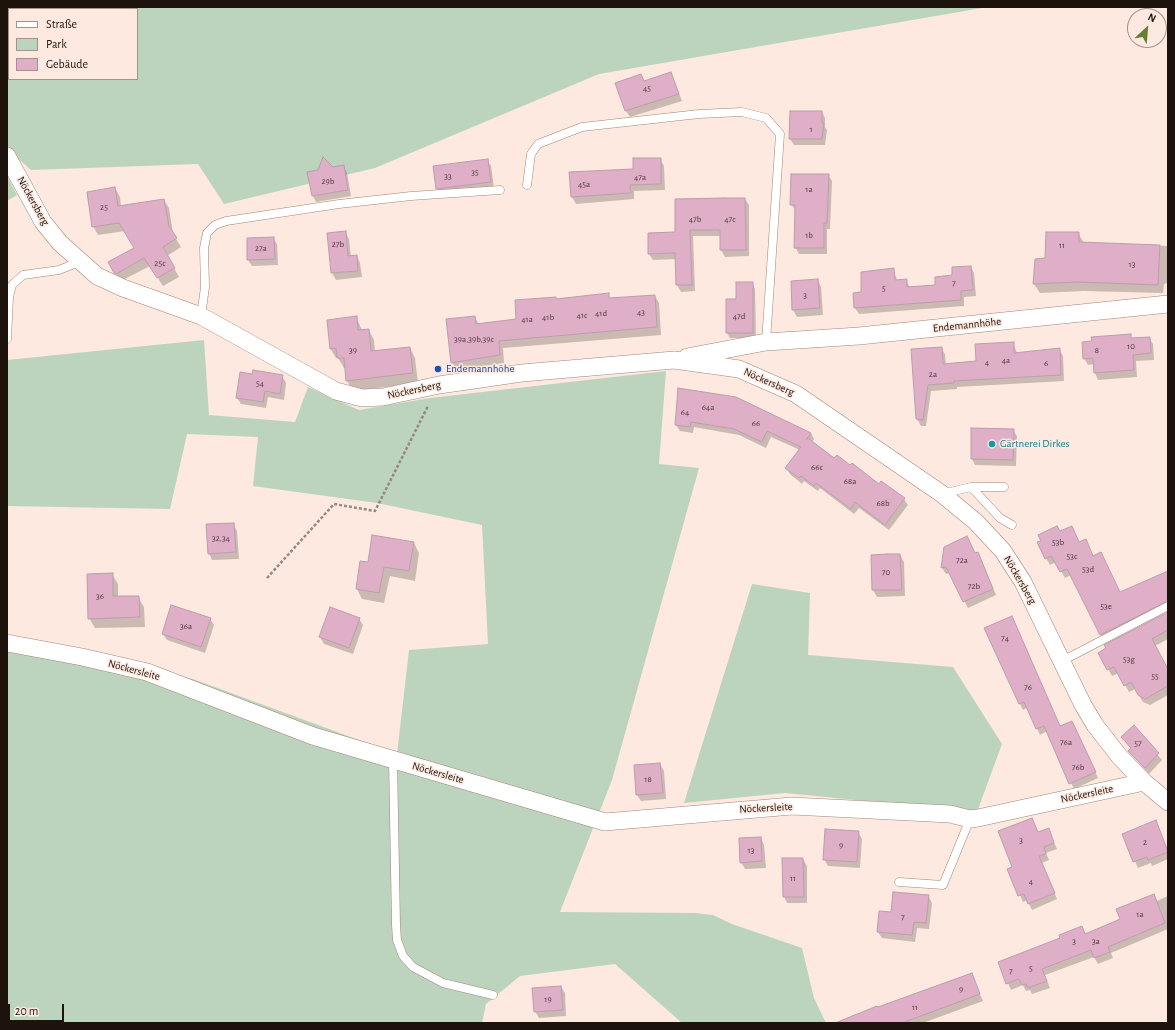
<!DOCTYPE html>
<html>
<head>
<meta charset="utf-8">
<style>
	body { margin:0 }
	#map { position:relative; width:1175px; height:1030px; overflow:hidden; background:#fde9df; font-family:"Alegreya Sans",sans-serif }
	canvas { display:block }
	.frame { position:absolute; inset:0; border:8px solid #1d120c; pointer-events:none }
	.legend { position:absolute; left:8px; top:8px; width:130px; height:72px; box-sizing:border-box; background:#fde9df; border:1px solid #a3938b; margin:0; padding:5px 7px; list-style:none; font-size:12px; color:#1d120c }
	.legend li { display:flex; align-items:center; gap:8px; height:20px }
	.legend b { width:20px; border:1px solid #a3938b }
	.north { position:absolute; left:1127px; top:8px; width:40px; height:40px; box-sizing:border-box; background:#fde9df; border:1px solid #a3938b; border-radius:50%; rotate:26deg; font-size:11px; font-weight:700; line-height:16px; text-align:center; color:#1d120c }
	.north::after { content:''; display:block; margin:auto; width:14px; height:18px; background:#647e32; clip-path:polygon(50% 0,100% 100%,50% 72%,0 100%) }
	.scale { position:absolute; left:8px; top:1004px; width:56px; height:18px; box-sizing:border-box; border:2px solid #1d120c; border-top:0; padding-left:5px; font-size:12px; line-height:14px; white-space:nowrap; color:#1d120c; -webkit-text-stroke:3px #fde9df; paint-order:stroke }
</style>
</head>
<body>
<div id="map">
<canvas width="1175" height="1030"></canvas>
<div class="frame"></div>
<ul class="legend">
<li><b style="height:5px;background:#fff"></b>Straße</li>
<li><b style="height:11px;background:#bcd4bd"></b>Park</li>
<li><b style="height:11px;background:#dfaec7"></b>Gebäude</li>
</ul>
<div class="north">N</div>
<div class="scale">20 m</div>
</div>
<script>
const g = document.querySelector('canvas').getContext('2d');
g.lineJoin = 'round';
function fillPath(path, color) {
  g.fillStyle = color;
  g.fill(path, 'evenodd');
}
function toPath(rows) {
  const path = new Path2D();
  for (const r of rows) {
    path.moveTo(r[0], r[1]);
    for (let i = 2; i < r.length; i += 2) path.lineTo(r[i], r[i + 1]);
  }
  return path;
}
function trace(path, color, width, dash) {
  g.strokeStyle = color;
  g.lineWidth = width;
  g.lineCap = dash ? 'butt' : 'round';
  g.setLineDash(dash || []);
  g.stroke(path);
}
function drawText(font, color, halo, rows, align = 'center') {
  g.font = font + ' "Alegreya Sans",sans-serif';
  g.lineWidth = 3;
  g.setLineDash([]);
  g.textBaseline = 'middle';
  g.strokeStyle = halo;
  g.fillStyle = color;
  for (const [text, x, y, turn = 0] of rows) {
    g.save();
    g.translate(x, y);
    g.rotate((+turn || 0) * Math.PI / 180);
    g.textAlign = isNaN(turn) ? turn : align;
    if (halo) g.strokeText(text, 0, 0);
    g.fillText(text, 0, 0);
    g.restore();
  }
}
fillPath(toPath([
	[11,7,988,7,599,74,375,168,224,204,198,164,31,170,7,149,7,23,9,15,9,79,137,79,137,9,11,9],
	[7,176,17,195,7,201],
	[204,340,209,415,295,422,308,387,359,410,430,398,666,371,659,464,699,468,612,780,560,912,695,913,713,915,732,924,802,948,814,998,826,1023,682,1023,615,964,520,976,486,1004,482,1023,7,1023,7,647,193,679,397,754,409,650,488,644,482,525,377,503,253,486,258,437,187,434,170,509,7,506,7,360],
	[752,584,810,593,808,655,953,667,1002,744,977,812,785,793,684,803]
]), '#bcd4bd');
fillPath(toPath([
	[671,73,682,101,630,117,626,111,641,75,644,82],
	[822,112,825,118,825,127,827,130,825,145,794,145,790,139],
	[660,159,664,166,665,190,634,191,634,199,576,204,572,197,570,173,634,170],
	[487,160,491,166,494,188,441,195,437,188],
	[343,166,347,173,351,196,316,202,313,196,319,171],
	[828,175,832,181,830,229,827,229,827,254,799,254,795,247,796,211,791,204],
	[115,188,120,197,121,207,164,200,169,208,173,234,181,247,167,256,179,277,163,286,150,266,121,281,114,271,135,248,125,231,98,235,93,226],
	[745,199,749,205,749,256,725,257,721,250,721,236,693,236,695,291,681,292,677,285,676,259,653,260,649,254,676,233],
	[345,232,349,239,351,257,357,256,360,263,362,277,336,280,332,273,328,234],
	[1078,233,1084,243,1168,246,1168,283,1164,284,1163,293,1084,291,1040,293,1034,284,1036,260,1046,259],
	[273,238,277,244,278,265,252,266,248,260],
	[971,267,974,273,976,296,964,297,964,306,859,314,855,308,862,293,893,269,897,280,906,280,910,288,936,286],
	[818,280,821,287,823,315,797,317,793,310,792,282],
	[752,283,755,289,756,338,730,338,727,333],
	[608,294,611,299,655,296,659,303,661,335,503,348,504,363,456,370,452,362,474,317,479,324,517,320,556,300],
	[356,317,362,330,369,330,374,340,375,352,410,348,415,358,418,383,353,391,347,381,346,368,344,368,338,358,336,358,330,348],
	[1130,336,1132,339,1149,338,1153,344,1154,360,1136,361,1137,377,1098,380,1095,373,1094,364,1088,365,1084,358],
	[1013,343,1017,353,1059,349,1063,356,1064,381,957,387,957,389,931,391,926,426,921,426,917,419,912,350,941,348,945,354,946,365,977,362],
	[282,376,286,383,284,400,268,397,266,408,241,404,237,398],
	[679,389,811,433,814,439,812,442,835,459,904,499,908,505,889,530,859,508,854,514,820,488,818,491,804,481,802,484,790,474,786,468,800,450,771,437,766,448,739,435,694,427,693,433,680,431,676,425],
	[1013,430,1017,436,1016,466,975,465,972,459],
	[233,524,237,531,239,559,212,560,209,553],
	[1060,532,1089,547,1094,557,1120,593,1168,579,1168,608,1104,641,1071,575,1065,578,1056,562,1050,565,1046,558],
	[414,543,419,553,415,581,390,576,384,603,362,599,357,589,368,563],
	[945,547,975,554,981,559,996,595,968,608,950,573,946,574,942,568],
	[900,555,904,562,905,596,877,597,873,590,872,556],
	[112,574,118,584,118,597,138,597,144,607,145,627,95,628,89,618],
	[1168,613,1168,639,1155,646,1168,670,1168,695,1150,705,1143,702,1135,689,1129,692,1119,673,1112,676,1099,653],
	[1012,617,1060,727,1072,722,1098,778,1074,789,1047,731,1040,735,1027,708,1023,710,1020,704,985,629],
	[210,619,214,625,205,653,167,640,163,634],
	[359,619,363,625,353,654,324,644,320,637],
	[1134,727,1162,760,1149,774,1134,757,1130,751,1131,749,1123,738],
	[660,764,664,771,666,799,641,801,637,795],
	[1031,819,1038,833,1048,829,1057,849,1046,853,1049,860,1042,863,1057,899,1032,910,1027,900,1023,902,1009,870,1014,867],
	[1156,821,1168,850,1168,859,1152,866,1151,863,1138,868,1123,835],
	[858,832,862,839,860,868,828,866,824,859],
	[761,838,764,845,766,868,745,869,741,862],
	[803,859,807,866,807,903,787,903,784,896],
	[1154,895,1157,901,1168,896,1168,929,1111,953,1113,958,1098,964,1094,957,1045,975,1050,988,1032,994,1030,990,1026,991,1023,985,1011,990,999,963,1085,934,1121,919],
	[928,896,932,903,929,929,917,928,915,942,882,938,878,932,892,913],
	[971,974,983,1001,923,1023,858,1023],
	[561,987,565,993,566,1016,539,1018,535,1011]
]), '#0003');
const building = toPath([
	[671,72,679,94,625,111,615,83,641,74,644,81,671,72],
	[790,111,822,111,822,123,824,123,822,139,789,139,790,111],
	[323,157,333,167,344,165,348,190,312,196,307,172,318,170,323,157],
	[633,158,661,158,661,184,630,185,631,193,571,197,569,172,633,169,633,158],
	[488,159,491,182,436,189,433,166,488,159],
	[791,174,829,174,827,223,824,223,824,248,794,248,795,205,790,205,791,174],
	[115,187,118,206,164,199,169,226,177,238,163,247,175,268,157,278,144,258,116,274,114,273,108,262,134,248,119,223,92,227,87,192,115,187],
	[724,198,745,198,746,250,720,250,720,230,690,230,692,285,676,285,675,253,648,254,648,233,675,232,675,199,724,198],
	[346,231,348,256,357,255,358,271,331,273,327,233,346,231],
	[1046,232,1079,232,1079,242,1160,245,1158,285,1078,282,1033,284,1035,259,1045,258,1046,232],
	[274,237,275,259,247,260,247,238,274,237],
	[971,266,973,290,961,291,961,300,854,308,853,293,861,292,861,272,894,268,895,280,907,279,907,287,935,285,935,277,952,275,952,267,971,266],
	[818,279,820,308,792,310,791,281,818,279],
	[736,282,753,282,753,333,726,333,726,299,736,299,736,282],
	[609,293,609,298,655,295,657,327,499,341,500,355,451,363,446,319,475,316,476,324,516,319,515,300,556,297,556,299,609,293],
	[357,316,358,330,369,329,371,351,410,347,413,373,346,381,344,358,337,358,336,348,330,349,327,320,357,316],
	[1131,334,1131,338,1150,337,1151,353,1133,355,1134,370,1094,373,1093,358,1083,359,1082,342,1092,341,1091,337,1131,334],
	[1014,342,1014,353,1060,348,1061,375,954,381,954,383,928,385,923,420,916,419,911,349,942,347,943,364,976,361,975,344,1014,342],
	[253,370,283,375,280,394,265,391,263,402,236,398,240,372,252,374,253,370],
	[678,388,736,397,811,433,806,440,808,438,834,458,837,455,850,465,852,463,879,484,881,481,905,498,885,525,855,502,851,509,816,483,814,486,801,476,799,478,785,468,801,447,767,431,762,442,734,429,691,422,690,427,675,425,678,388],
	[971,428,1014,429,1013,460,971,459,971,428],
	[234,523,236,552,208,554,206,524,234,523],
	[1057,526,1060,531,1072,526,1079,542,1086,539,1093,556,1101,552,1120,592,1168,571,1168,601,1100,635,1067,569,1060,572,1051,556,1045,559,1037,542,1041,541,1038,535,1057,526],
	[372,535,414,542,409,571,384,567,379,593,356,589,360,561,368,562,372,535],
	[967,536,975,553,978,552,993,589,963,602,946,567,941,568,944,547,967,536],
	[887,554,900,554,902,590,872,590,871,555,887,554],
	[113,573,113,596,139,596,140,617,88,619,87,574,113,573],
	[171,605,211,618,201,647,162,634,171,605],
	[330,607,360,618,349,648,319,637,330,607],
	[1168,612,1168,630,1152,639,1168,669,1168,686,1145,699,1138,695,1131,682,1124,686,1114,667,1107,670,1098,653,1106,648,1104,645,1168,612],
	[1012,616,1060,726,1072,721,1096,772,1069,784,1044,726,1036,729,1024,702,1019,704,984,628,1012,616],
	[1134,725,1159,753,1145,768,1128,751,1131,748,1121,737,1134,725],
	[660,763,663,793,636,795,634,765,660,763],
	[1032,818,1038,832,1049,828,1054,843,1044,847,1046,854,1039,856,1055,893,1028,904,1024,894,1018,896,1007,869,1012,867,998,831,1032,818],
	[1156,820,1168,852,1148,860,1147,857,1133,862,1122,834,1156,820],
	[825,829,859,831,857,862,823,860,825,829],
	[761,837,762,861,740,863,739,838,761,837],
	[782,858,803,858,804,897,783,897,782,858],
	[893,892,929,895,926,923,914,922,912,935,877,932,879,911,891,912,893,892],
	[1154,894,1165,923,1108,947,1110,952,1094,958,1091,950,1042,969,1047,981,1028,988,1026,984,1022,985,1019,979,1006,984,998,962,1060,938,1059,935,1082,926,1085,934,1111,923,1120,919,1116,909,1154,894],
	[972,973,980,994,902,1023,835,1023,877,1006,878,1007,972,973],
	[561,986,563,1010,534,1012,532,988,561,986]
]);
fillPath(building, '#dfaec7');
trace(building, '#bc9dad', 1);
const lane = toPath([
	[527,185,531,154,538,144,582,127,699,114,742,112,766,118,780,134,766,342],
	[201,316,205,287,204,248,207,233,215,225,226,221,339,204,411,196,500,190],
	[7,339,9,297,12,285,23,275,59,270,79,262],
	[971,487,1000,518,1012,525],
	[942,494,971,487,1004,487],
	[1062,661,1168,606],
	[393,760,396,925,397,940,403,956,413,967,443,983,493,995],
	[899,882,943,885,970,819]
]);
const street = toPath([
	[7,156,43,222,60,243,97,276,123,288,201,316,336,391,362,398,383,397,439,385,522,373,674,360,739,369,796,394,942,494,976,522,1003,551,1023,582,1083,705,1095,725,1119,756,1144,782,1168,802],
	[687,357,766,342,859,336,1168,304],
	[7,643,82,657,147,672,313,736,605,822,792,806,950,814,970,819,978,818,1144,782]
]);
trace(lane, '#a38575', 9);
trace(street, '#a38575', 18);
trace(toPath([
	[267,578,334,504,375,511,428,406]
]), '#97877f', 2.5, [3, 2]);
trace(lane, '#fff', 8);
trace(street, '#fff', 17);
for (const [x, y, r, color] of [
	[438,369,4,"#1a4fb4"],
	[992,444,4,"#0f9aa8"]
]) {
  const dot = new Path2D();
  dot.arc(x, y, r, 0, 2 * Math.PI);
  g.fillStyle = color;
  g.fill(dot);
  trace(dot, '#fde9df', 1.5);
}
drawText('9px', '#4e393b', null, [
	["45",647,88],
	["1",811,129],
	["35",475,172],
	["33",448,176],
	["47a",640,177],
	["29b",328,181],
	["45a",584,184],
	["1a",809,189],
	["25",104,207],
	["47b",695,219],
	["47c",730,219],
	["1b",809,235],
	["27b",338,244],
	["11",1062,245],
	["27a",261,248],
	["25c",160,263],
	["13",1132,264],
	["7",954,283],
	["5",884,288],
	["3",805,295],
	["43",641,312],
	["41d",601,313],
	["41c",582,315],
	["47d",739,316],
	["41b",548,317],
	["41a",527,319],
	["39a,39b,39c",474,339],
	["10",1131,346],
	["39",353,350],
	["8",1097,350],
	["4a",1006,360],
	["4",987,362],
	["6",1046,363],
	["2a",933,374],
	["54",260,383],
	["64a",708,407],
	["64",685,412],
	["66",756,423],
	["66c",817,467],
	["68a",850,481],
	["68b",883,503],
	["32,34",221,538],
	["53b",1058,542],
	["53c",1072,556],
	["72a",962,560],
	["53d",1088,569],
	["70",886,572],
	["72b",974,586],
	["36",100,596],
	["53e",1106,606],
	["36a",186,626],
	["74",1005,638],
	["53g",1129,659],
	["55",1155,676],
	["76",1028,687],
	["76a",1066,742],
	["57",1138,743],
	["76b",1078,767],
	["18",648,779],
	["3",1021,840],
	["2",1145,842],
	["9",841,845],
	["13",751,850],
	["11",793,878],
	["4",1031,881],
	["1a",1140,914],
	["7",903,917],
	["3",1074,941],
	["3a",1096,941],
	["5",1031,968],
	["7",1011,971],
	["9",961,989],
	["19",548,999],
	["11",915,1007]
]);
drawText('11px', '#1d120c', '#fde9df', [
	["Nöckersberg",33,201,61],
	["Endemannhöhe",967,325,-6],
	["Nöckersberg",769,382,24],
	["Nöckersberg",414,390,-12],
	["Nöckersberg",1020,580,60],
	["Nöckersleite",134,670,15],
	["Nöckersleite",438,773,16],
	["Nöckersleite",1087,794,-12],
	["Nöckersleite",766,808,-3]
]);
drawText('11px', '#164399', '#fde9df', [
	["Endemannhöhe",446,369]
], 'left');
drawText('11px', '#0d838f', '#fde9df', [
	["Gärtnerei Dirkes",1000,444]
], 'left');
</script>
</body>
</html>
